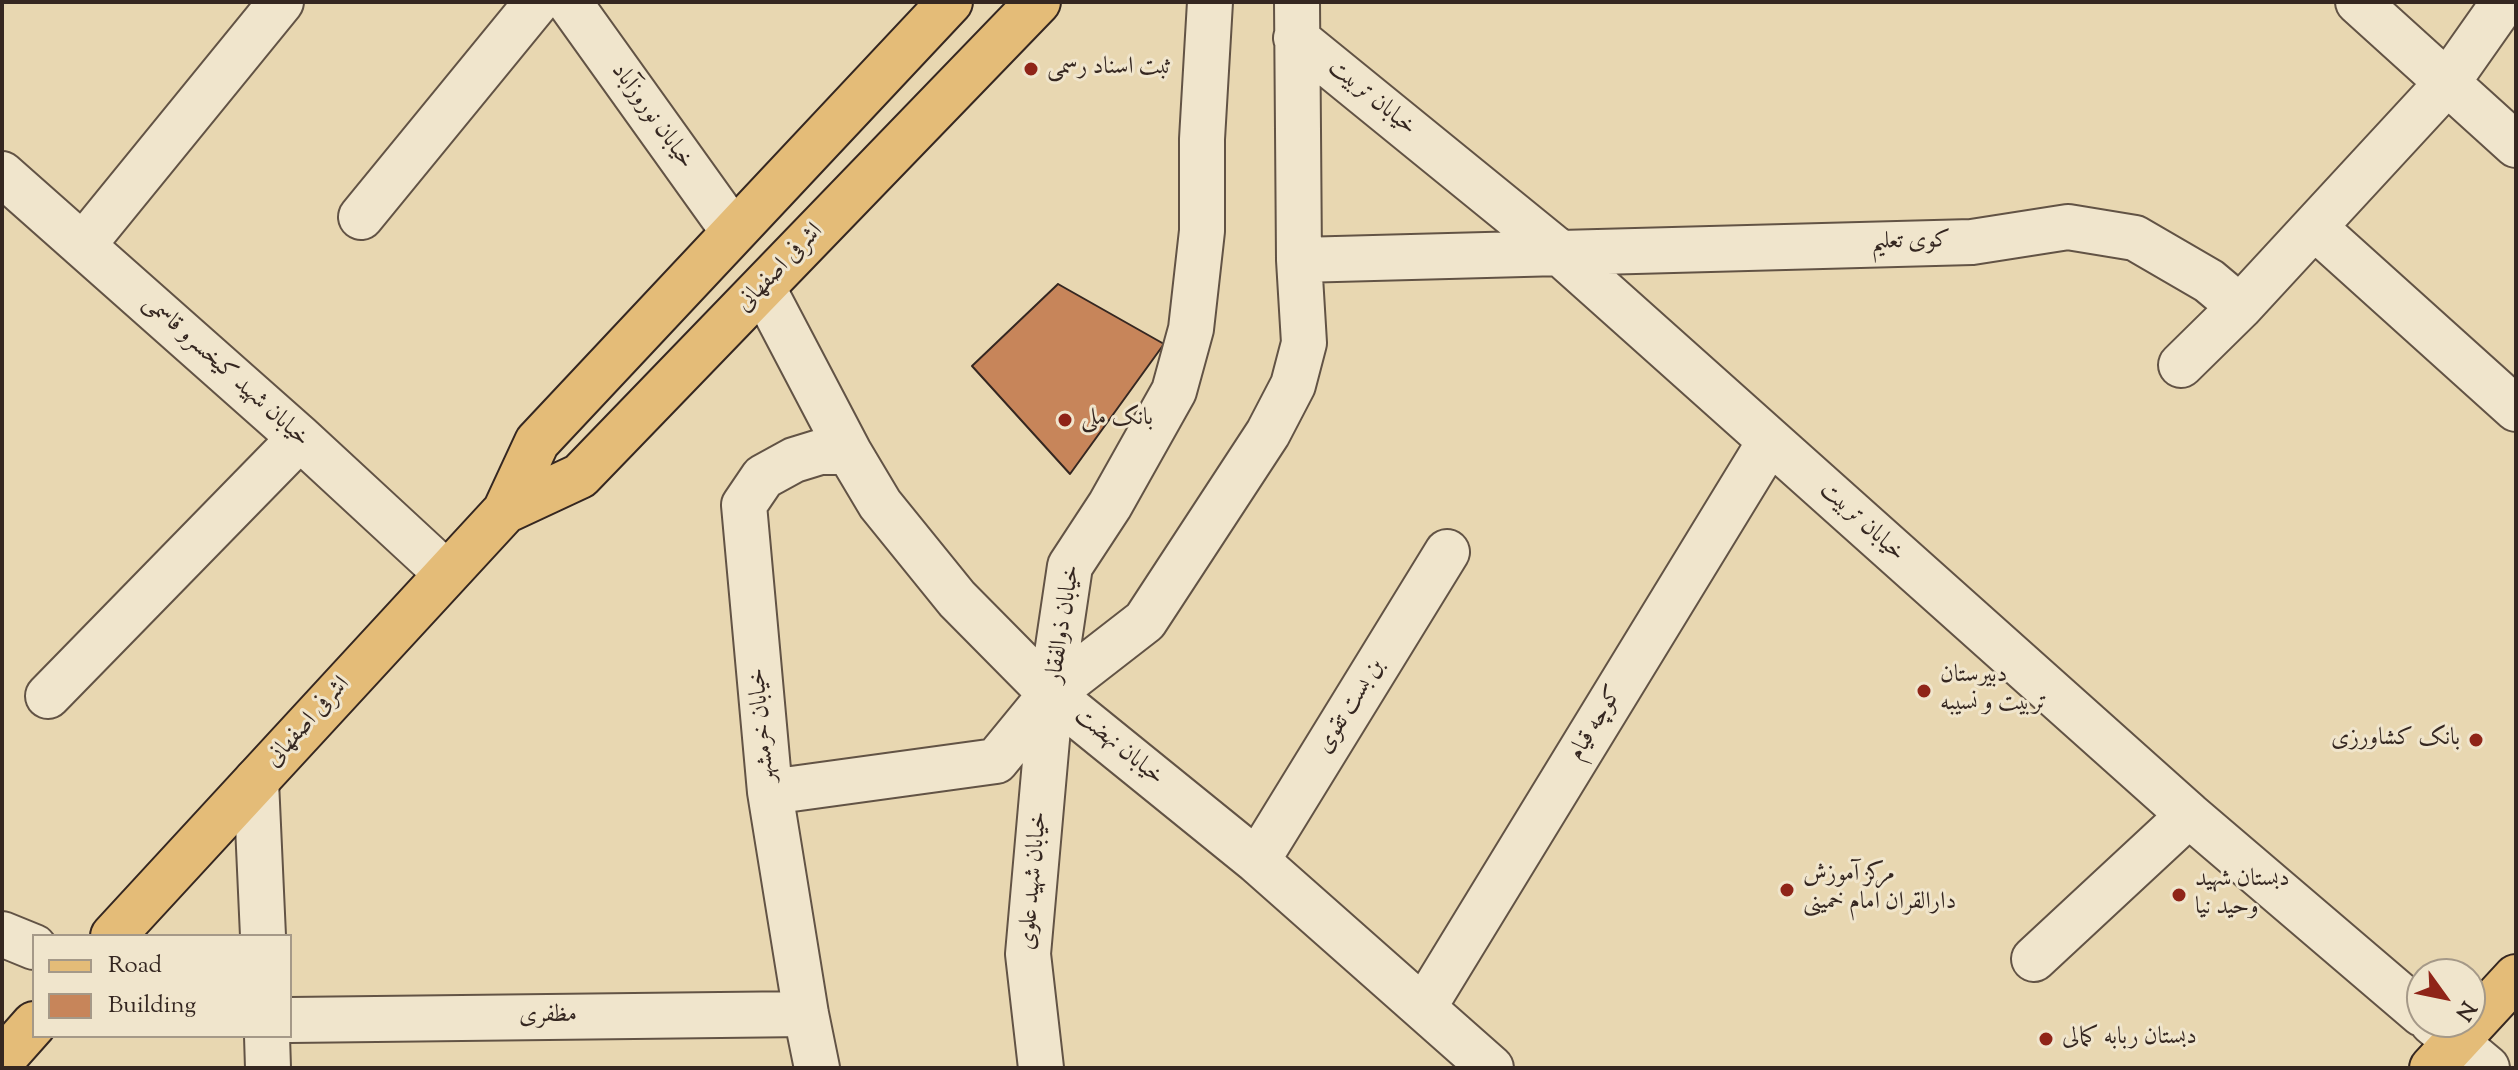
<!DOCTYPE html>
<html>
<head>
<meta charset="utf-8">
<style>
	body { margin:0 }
	#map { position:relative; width:2518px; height:1070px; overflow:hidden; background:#e8d7b1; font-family:"Sorts Mill Goudy",serif }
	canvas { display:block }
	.frame { position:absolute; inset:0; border:4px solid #352721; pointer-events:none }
	.legend { position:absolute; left:32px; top:934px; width:260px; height:104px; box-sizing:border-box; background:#f0e5cc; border:2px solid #a59988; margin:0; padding:10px 14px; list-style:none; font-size:24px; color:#352721 }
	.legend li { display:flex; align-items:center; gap:16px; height:40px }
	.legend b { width:40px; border:2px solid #a59988 }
	.north { position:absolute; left:2406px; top:958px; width:80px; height:80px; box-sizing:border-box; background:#f0e5cc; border:2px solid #a59988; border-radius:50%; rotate:123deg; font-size:22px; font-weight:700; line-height:32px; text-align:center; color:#352721 }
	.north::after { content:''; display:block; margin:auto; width:28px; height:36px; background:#8f2418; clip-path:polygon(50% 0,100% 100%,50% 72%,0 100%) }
</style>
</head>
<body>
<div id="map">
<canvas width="2518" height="1070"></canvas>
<div class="frame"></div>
<ul class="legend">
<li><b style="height:10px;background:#e4bc78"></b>Road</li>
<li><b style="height:22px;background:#c7855a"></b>Building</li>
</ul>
<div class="north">N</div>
</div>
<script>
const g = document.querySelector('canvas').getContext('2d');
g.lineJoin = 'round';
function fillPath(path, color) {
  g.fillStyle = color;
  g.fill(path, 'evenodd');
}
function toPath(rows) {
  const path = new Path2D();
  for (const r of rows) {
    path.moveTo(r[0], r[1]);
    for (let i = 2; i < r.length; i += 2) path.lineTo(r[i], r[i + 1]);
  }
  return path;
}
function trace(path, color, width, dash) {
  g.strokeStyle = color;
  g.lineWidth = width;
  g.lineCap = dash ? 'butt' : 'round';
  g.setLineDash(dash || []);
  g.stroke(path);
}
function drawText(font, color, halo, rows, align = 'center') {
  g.font = font + ' "Sorts Mill Goudy",Amiri,serif';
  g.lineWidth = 6;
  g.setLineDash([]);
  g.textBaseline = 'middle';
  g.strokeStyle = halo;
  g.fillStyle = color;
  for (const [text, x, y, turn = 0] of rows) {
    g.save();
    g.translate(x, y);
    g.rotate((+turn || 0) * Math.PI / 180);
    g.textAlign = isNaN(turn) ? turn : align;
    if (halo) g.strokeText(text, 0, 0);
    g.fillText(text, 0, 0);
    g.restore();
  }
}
const building = toPath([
	[1058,284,1164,344,1070,474,972,366,1058,284]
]);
fillPath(building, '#c7855a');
trace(building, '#352721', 2);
const minor = toPath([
	[569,2,733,231],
	[2358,2,2516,145],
	[1296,38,1559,252,2189,815,2422,1014],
	[2,174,300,438,446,573],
	[361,217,537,2],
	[2314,227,2516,409],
	[83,245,281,2],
	[1299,260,1972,242,2068,227,2135,238,2209,281,2240,307],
	[763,288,849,452,880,504,957,599,1051,694,1257,861,1491,1068],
	[2181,365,2240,307,2447,83,2504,2],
	[48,696,300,438],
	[256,781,263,936],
	[770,792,996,761,1051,694,1145,621,1268,433,1293,385,1304,343,1299,260,1297,2],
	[1257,861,1447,552],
	[2,934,34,947],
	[2034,959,2189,815],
	[1424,1007,1770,441],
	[290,1020,806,1014],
	[2432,1022,2487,1068],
	[267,1036,268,1068],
	[817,1068,806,1014,770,792,744,505,763,477,794,460,820,452,849,452],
	[1041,1068,1028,954,1051,694,1070,566,1110,505,1174,391,1191,329,1202,231,1202,139,1210,2]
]);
const major = toPath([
	[505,511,580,476,1038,2],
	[113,936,505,511,537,442,950,2],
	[2,1060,34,1024],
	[2432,1068,2516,977]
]);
trace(minor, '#625345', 48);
trace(major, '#352721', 48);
trace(minor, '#f0e5cc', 44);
trace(major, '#e4bc78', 44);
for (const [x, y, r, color] of [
	[1031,69,8,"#8f2418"],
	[1065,420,8,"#8f2418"],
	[1924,691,8,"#8f2418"],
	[2476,740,8,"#8f2418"],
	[1787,890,8,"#8f2418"],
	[2179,895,8,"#8f2418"],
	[2046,1039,8,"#8f2418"]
]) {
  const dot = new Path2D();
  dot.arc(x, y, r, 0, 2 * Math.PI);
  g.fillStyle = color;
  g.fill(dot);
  trace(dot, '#f0e5cc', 3);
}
drawText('24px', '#352721', '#f0e5cc', [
	["ثبت اسناد رسمی",1047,69],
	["بانک ملی",1081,420],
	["دبیرستان",1940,677],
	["تربیت و نسیبه",1940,705],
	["بانک کشاورزی",2460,740,"right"],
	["مرکز آموزش",1803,876],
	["دارالقران امام خمینی",1803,904],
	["دبستان شهید",2195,881],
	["وحید نیا",2195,909],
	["دبستان ربابه کمالی",2062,1039]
], 'left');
drawText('24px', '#352721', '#f0e5cc', [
	["خیابان تربیت",1371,99,39],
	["خیابان نوروزآباد",651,117,54],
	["کوی تعلیم",1911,243,-1],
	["اشرفی اصفهانی",781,269,-46],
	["خیابان شهید کیخسرو قاسمی",225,372,42],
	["خیابان تربیت",1861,523,42],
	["خیابان ذوالفقار",1065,624,-81],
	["بن بست تقوی",1352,707,-58],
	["اشرفی اصفهانی",309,723,-48],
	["کوچه قیام",1597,724,-59],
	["خیابان خرمشهر",764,725,-95],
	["خیابان نهضت",1118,748,39],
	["خیابان شهید علوی",1035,881,-85],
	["مظفری",548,1017,-1]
]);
</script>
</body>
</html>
